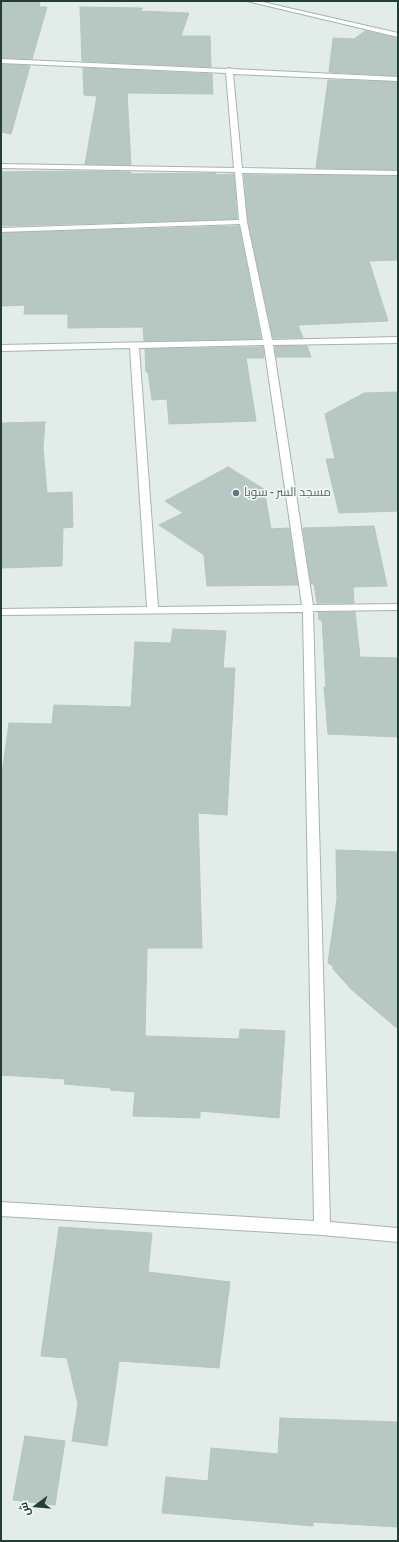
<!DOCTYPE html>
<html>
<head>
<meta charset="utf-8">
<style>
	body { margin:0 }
	#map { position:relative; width:399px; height:1542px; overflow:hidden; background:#e2ece8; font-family:"Archivo Narrow",Cairo,sans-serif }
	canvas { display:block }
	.frame { position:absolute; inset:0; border:2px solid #223e36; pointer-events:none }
	.north { position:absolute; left:16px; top:1486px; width:40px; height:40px; -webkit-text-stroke:3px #f2f9f6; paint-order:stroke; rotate:254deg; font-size:11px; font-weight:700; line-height:16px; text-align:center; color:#223e36 }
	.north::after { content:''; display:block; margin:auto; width:14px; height:18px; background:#223e36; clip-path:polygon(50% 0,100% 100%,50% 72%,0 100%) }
</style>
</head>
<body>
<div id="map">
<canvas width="399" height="1542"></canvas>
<div class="frame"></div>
<div class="north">ش</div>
</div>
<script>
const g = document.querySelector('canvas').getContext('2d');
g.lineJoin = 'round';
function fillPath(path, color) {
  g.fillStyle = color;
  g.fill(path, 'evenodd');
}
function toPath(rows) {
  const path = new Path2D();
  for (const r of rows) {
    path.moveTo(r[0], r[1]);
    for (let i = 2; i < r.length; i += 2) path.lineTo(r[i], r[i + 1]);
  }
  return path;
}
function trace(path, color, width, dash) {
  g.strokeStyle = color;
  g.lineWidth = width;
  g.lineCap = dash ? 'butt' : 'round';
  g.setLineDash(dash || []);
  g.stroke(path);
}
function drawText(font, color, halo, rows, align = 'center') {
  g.font = font + ' "Archivo Narrow",Cairo,sans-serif';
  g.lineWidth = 3;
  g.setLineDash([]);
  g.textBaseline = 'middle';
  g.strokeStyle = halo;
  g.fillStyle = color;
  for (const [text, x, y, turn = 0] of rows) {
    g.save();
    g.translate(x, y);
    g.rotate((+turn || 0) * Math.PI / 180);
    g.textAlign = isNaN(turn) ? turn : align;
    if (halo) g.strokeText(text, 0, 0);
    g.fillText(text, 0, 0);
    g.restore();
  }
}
const building = toPath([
	[1,1,40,1,39,7,47,7,32,59,1,58,1,1],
	[80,7,143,8,140,11,189,13,181,36,210,36,211,67,82,61,80,7],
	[365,31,398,38,398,76,329,72,333,38,354,39,365,31],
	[1,64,30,66,11,134,1,132,1,64],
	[83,68,212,74,213,94,127,93,131,165,85,164,97,96,84,95,83,68],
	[328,80,398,82,398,170,316,168,328,80],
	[67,171,131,172,131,174,205,173,216,173,216,175,234,174,237,219,1,226,1,172,67,171],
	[244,175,398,176,398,260,369,261,388,321,298,325,303,338,273,338,248,222,244,175],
	[239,226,261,339,144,341,143,327,68,328,68,314,24,314,25,305,1,306,1,233,239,226],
	[275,346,307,346,311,357,276,357,275,346],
	[263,347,264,358,246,358,256,421,169,424,167,399,152,400,148,372,146,372,145,349,263,347],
	[398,392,398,511,339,513,326,459,335,459,325,414,364,393,398,392],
	[45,422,43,448,47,493,72,492,73,527,63,528,62,566,1,568,1,423,45,422],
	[228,467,264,489,271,529,289,528,298,585,207,586,204,555,159,525,183,513,165,501,228,467],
	[374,526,387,586,353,587,354,603,317,603,314,584,311,584,303,528,374,526],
	[318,612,355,612,360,657,398,658,398,737,328,734,324,687,326,687,322,620,319,620,318,612],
	[173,629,226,631,223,668,235,668,227,815,198,813,202,948,147,948,145,1036,239,1039,240,1029,285,1031,279,1118,200,1111,200,1118,133,1116,135,1092,110,1090,111,1088,64,1084,65,1079,1,1075,1,780,9,723,52,724,54,705,131,707,135,642,171,643,173,629],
	[336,850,398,852,398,1029,352,990,333,969,333,966,328,963,337,899,336,850],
	[59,1227,152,1233,148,1272,230,1282,219,1368,119,1361,107,1446,72,1441,78,1404,67,1358,41,1356,59,1227],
	[280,1418,398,1422,398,1527,313,1522,313,1526,162,1513,166,1477,208,1481,211,1448,278,1454,280,1418],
	[25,1436,65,1441,55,1505,13,1500,25,1436]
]);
fillPath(building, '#b7c7c1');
trace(building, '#b4c6bf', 1);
const street = toPath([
	[247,1,258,1,398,33,398,37,247,1],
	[1,59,226,69,229,68,232,69,398,77,398,81,233,74,242,168,398,171,398,175,242,173,247,222,272,340,398,337,398,343,273,345,313,605,398,604,398,610,313,611,330,1222,398,1228,398,1242,322,1235,1,1216,1,1202,314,1221,303,612,1,615,1,609,147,607,130,348,1,351,1,345,263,340,240,224,1,232,1,228,239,220,235,172,1,168,1,164,234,168,226,73,1,63,1,59],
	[264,345,302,605,158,607,139,348,264,345]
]);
trace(street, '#a5b4af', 2);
fillPath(street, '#fff');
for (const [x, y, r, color] of [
	[236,493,4,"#6b7280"]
]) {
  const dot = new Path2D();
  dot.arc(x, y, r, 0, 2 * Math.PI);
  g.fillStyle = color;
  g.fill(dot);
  trace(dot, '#f2f9f6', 1.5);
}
drawText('12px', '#5b616d', '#f2f9f6', [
	["مسجد السر - سوبا",244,493]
], 'left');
</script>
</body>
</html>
